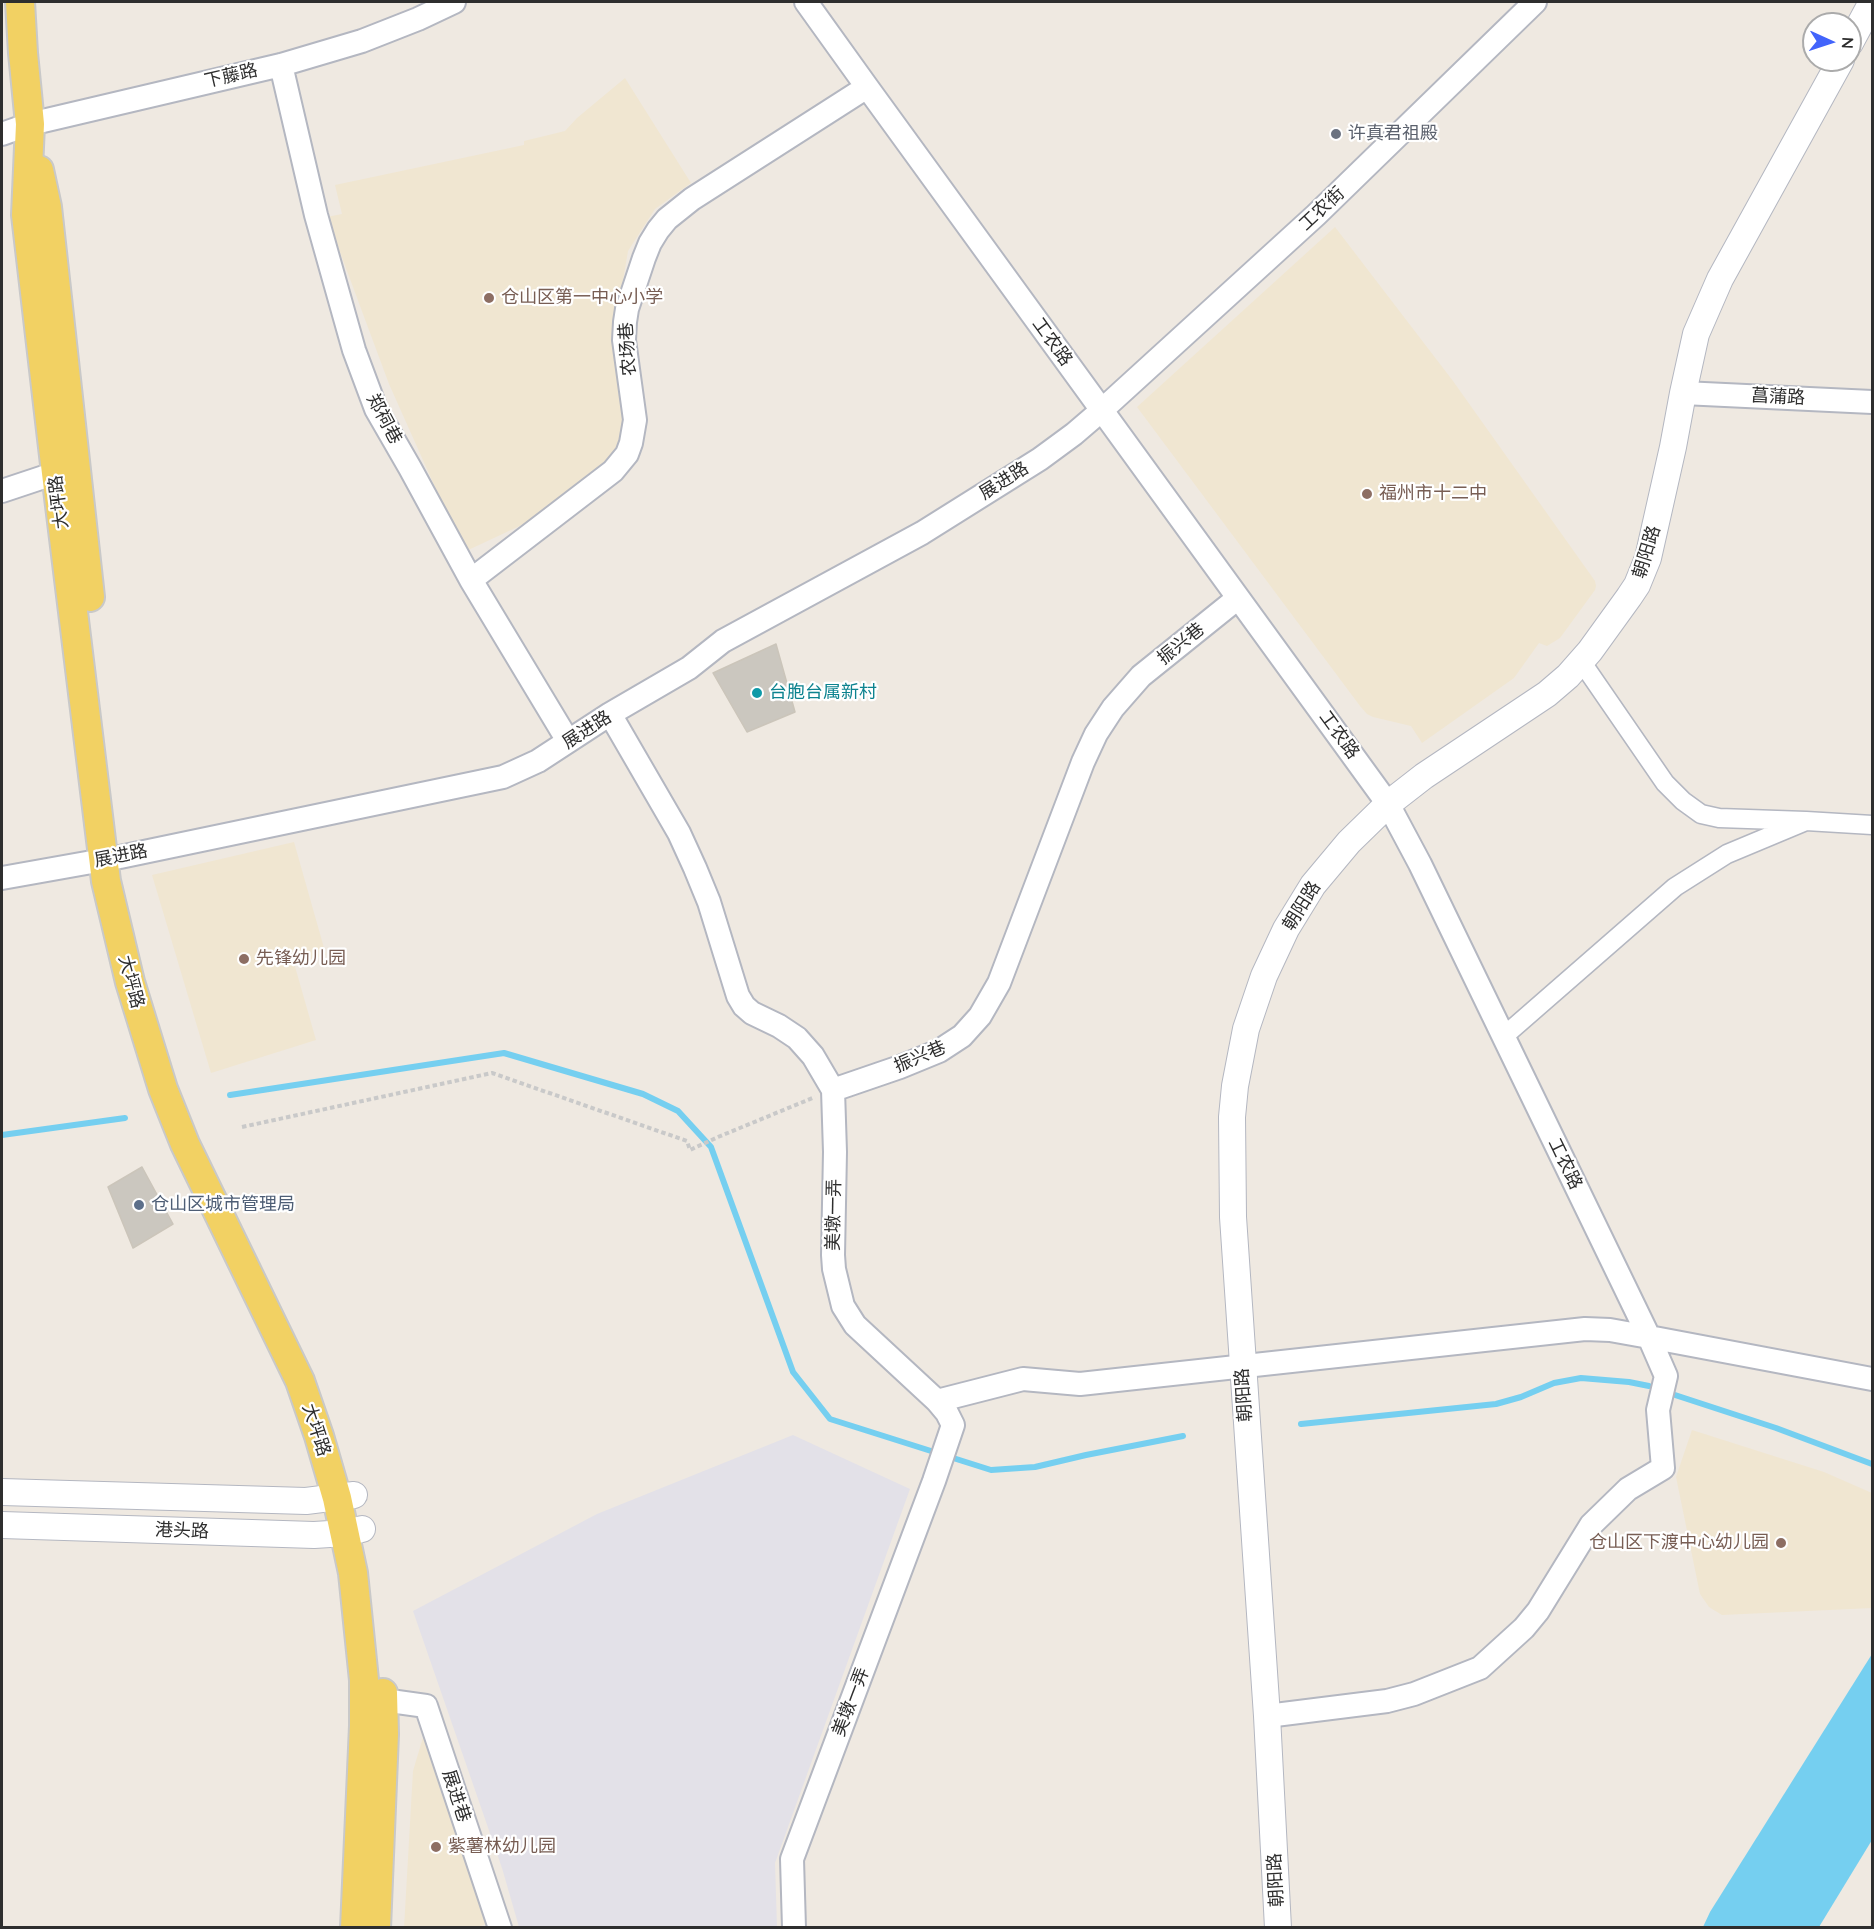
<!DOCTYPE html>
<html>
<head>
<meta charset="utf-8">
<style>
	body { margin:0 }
	#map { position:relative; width:1874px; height:1929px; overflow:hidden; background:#efe9e1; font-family:Quicksand,sans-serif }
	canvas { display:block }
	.frame { position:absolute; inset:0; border:3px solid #2e2e2e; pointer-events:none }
	.north { position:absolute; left:1802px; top:12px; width:60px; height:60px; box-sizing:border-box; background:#fff; border:2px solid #ababab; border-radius:50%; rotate:93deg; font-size:16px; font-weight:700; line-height:24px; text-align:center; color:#2e2e2e }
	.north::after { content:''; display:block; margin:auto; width:21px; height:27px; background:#4264fb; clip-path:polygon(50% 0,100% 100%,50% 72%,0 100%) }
</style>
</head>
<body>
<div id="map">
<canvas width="1874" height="1929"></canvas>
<div class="frame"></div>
<div class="north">N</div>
</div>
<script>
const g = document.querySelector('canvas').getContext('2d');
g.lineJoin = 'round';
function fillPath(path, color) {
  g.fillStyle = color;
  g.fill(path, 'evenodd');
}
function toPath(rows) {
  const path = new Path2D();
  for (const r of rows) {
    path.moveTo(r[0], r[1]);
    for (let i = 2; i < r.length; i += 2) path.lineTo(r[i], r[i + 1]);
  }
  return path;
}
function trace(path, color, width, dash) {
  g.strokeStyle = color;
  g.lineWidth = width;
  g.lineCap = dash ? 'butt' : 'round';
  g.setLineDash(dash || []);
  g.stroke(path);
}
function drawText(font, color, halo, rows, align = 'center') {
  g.font = font + ' Quicksand,"Noto Sans SC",sans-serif';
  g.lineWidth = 4.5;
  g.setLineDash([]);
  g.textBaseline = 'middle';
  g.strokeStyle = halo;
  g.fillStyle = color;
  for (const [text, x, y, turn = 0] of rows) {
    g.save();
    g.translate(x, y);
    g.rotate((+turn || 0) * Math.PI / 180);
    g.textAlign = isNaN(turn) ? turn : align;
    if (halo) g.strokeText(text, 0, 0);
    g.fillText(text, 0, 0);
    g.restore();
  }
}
fillPath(toPath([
	[793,1435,910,1489,775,1863,777,1927,519,1927,502,1868,413,1611,597,1514]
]), '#e3e1e8');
fillPath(toPath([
	[625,78,691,183,655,209,628,251,612,346,623,400,629,419,622,443,598,473,526,523,464,552,389,384,327,217,342,214,335,185,524,145,524,141,565,131,577,118],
	[1335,227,1453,381,1595,581,1596,586,1595,590,1560,638,1547,646,1539,643,1514,678,1422,743,1411,726,1373,717,1367,714,1360,706,1137,407],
	[294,842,326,955,294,963,316,1040,211,1073,152,875],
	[1692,1430,1824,1472,1872,1493,1872,1608,1722,1615,1709,1607,1700,1594,1676,1477],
	[424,1734,489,1923,478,1927,404,1928,413,1771]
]), '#f0e6d1');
fillPath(toPath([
	[1872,1654,1872,1840,1819,1927,1703,1927,1710,1912]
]), '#75cff0');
trace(toPath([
	[230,1095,504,1053,643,1094,678,1111,711,1147,793,1372,830,1419,991,1470,1035,1467,1086,1455,1183,1436],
	[2,1135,125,1118],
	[1675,1395,1776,1428,1872,1464],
	[1301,1424,1496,1404,1521,1397,1554,1383,1581,1378,1629,1382,1649,1386]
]), '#75cff0', 6);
const building = toPath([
	[776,644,795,712,747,732,713,673,776,644],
	[142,1167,173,1224,133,1248,108,1187,142,1167]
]);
fillPath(building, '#cbc7bf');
trace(building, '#cbc5ba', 1.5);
const minor = toPath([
	[1581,661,1665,783,1683,801,1701,814,1719,818,1806,821,1872,825],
	[1503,1037,1675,887,1727,854,1806,821]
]);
const tertiary = toPath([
	[806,2,867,87,1388,804,1420,864,1649,1337,1872,1379],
	[281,65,316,215,354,350,376,409,410,468,471,580,568,741],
	[2,134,30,124,281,65,362,41,418,19,454,2],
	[1683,393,1872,402],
	[2,491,71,468],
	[471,580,613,471,627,454,631,443,635,420,624,340,625,322,627,309,644,258,650,243,658,230,667,219,692,199,867,87],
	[610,714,679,833,695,868,709,902,738,996,744,1006,752,1013,779,1026,797,1038,813,1056,833,1090,900,1067,939,1051,962,1036,980,1016,999,983,1083,762,1096,734,1113,708,1141,676,1238,598],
	[2,878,120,857,503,777,538,761,610,714,689,668,723,641,922,533,1040,459,1074,434,1102,410,1316,215,1535,2],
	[937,1401,1023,1379,1080,1384,1585,1329,1610,1330,1649,1337,1666,1376,1658,1410,1663,1468,1628,1489,1591,1525,1538,1611,1524,1628,1480,1668,1414,1694,1387,1701,1267,1716],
	[383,1700,426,1706,500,1928],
	[794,1928,792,1859,934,1481,953,1425,947,1413,937,1401,855,1325,843,1306,834,1269,833,1255,835,1152,833,1090]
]);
const secondary = toPath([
	[1850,43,1872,2],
	[2,1492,306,1501,354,1495],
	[2,1525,314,1535,346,1533,362,1529],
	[1278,1928,1267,1716,1233,1217,1232,1117,1235,1086,1246,1029,1264,976,1286,929,1313,885,1349,842,1388,804,1424,776,1547,694,1568,676,1590,651,1629,597,1637,585,1648,558,1673,447,1683,393,1696,334,1720,279,1841,60]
]);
const primary = toPath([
	[20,2,23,53,30,124,26,215,56,473,106,881,130,982,163,1089,185,1144,300,1381,319,1436,337,1498,353,1573,364,1680,364,1726,355,1928],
	[39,170,47,207,90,597],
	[376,1928,384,1734,383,1693]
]);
trace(minor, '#b4b7c1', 21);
trace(tertiary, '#b4b7c1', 26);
trace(secondary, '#b4b7c1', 28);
trace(primary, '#c9c9c9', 32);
trace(toPath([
	[242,1127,492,1073,687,1141,690,1150,718,1137,815,1097]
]), '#c9c9c9', 4, [4.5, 3]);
trace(minor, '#fff', 18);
trace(tertiary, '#fff', 22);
trace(secondary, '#fff', 26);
trace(primary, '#f2d163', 28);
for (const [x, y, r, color] of [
	[1336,134,6,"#6b7280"],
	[489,298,6,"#8d6e63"],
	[1367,494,6,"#8d6e63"],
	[757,693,6,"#0f9aa8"],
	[244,959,6,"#8d6e63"],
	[139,1205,6,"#5c6f8a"],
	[1781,1543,6,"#8d6e63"],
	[436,1847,6,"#8d6e63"]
]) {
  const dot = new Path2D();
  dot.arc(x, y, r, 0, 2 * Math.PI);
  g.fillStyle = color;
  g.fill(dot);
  trace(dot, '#fff', 2);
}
drawText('18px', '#2e2e2e', '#fff', [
	["下藤路",231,76,-13],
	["工农街",1322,209,-43],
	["工农路",1052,342,54],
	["农场巷",628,349,-94],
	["菖蒲路",1778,397,3],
	["郑祠巷",384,419,62],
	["展进路",1004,481,-32],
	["大坪路",59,502,-97],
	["朝阳路",1647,552,-73],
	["振兴巷",1181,644,-39],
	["展进路",587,730,-33],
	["工农路",1339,735,54],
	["展进路",121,856,-11],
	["朝阳路",1302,906,-58],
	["大坪路",131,982,75],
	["振兴巷",920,1057,-23],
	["工农路",1565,1164,64],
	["美墩一弄",834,1215,-89],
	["朝阳路",1244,1395,-94],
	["大坪路",316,1430,72],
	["港头路",182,1531,2],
	["美墩一弄",851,1702,-69],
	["展进巷",456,1796,72],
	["朝阳路",1276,1880,-93]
]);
drawText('18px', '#5b616d', '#fff', [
	["许真君祖殿",1348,134]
], 'left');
drawText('18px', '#785e54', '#fff', [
	["仓山区第一中心小学",501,298],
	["福州市十二中",1379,494],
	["先锋幼儿园",256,959],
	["仓山区下渡中心幼儿园",1769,1543,"right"],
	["紫薯林幼儿园",448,1847]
], 'left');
drawText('18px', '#0d838f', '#fff', [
	["台胞台属新村",769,693]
], 'left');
drawText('18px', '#4e5e75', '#fff', [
	["仓山区城市管理局",151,1205]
], 'left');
</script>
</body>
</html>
